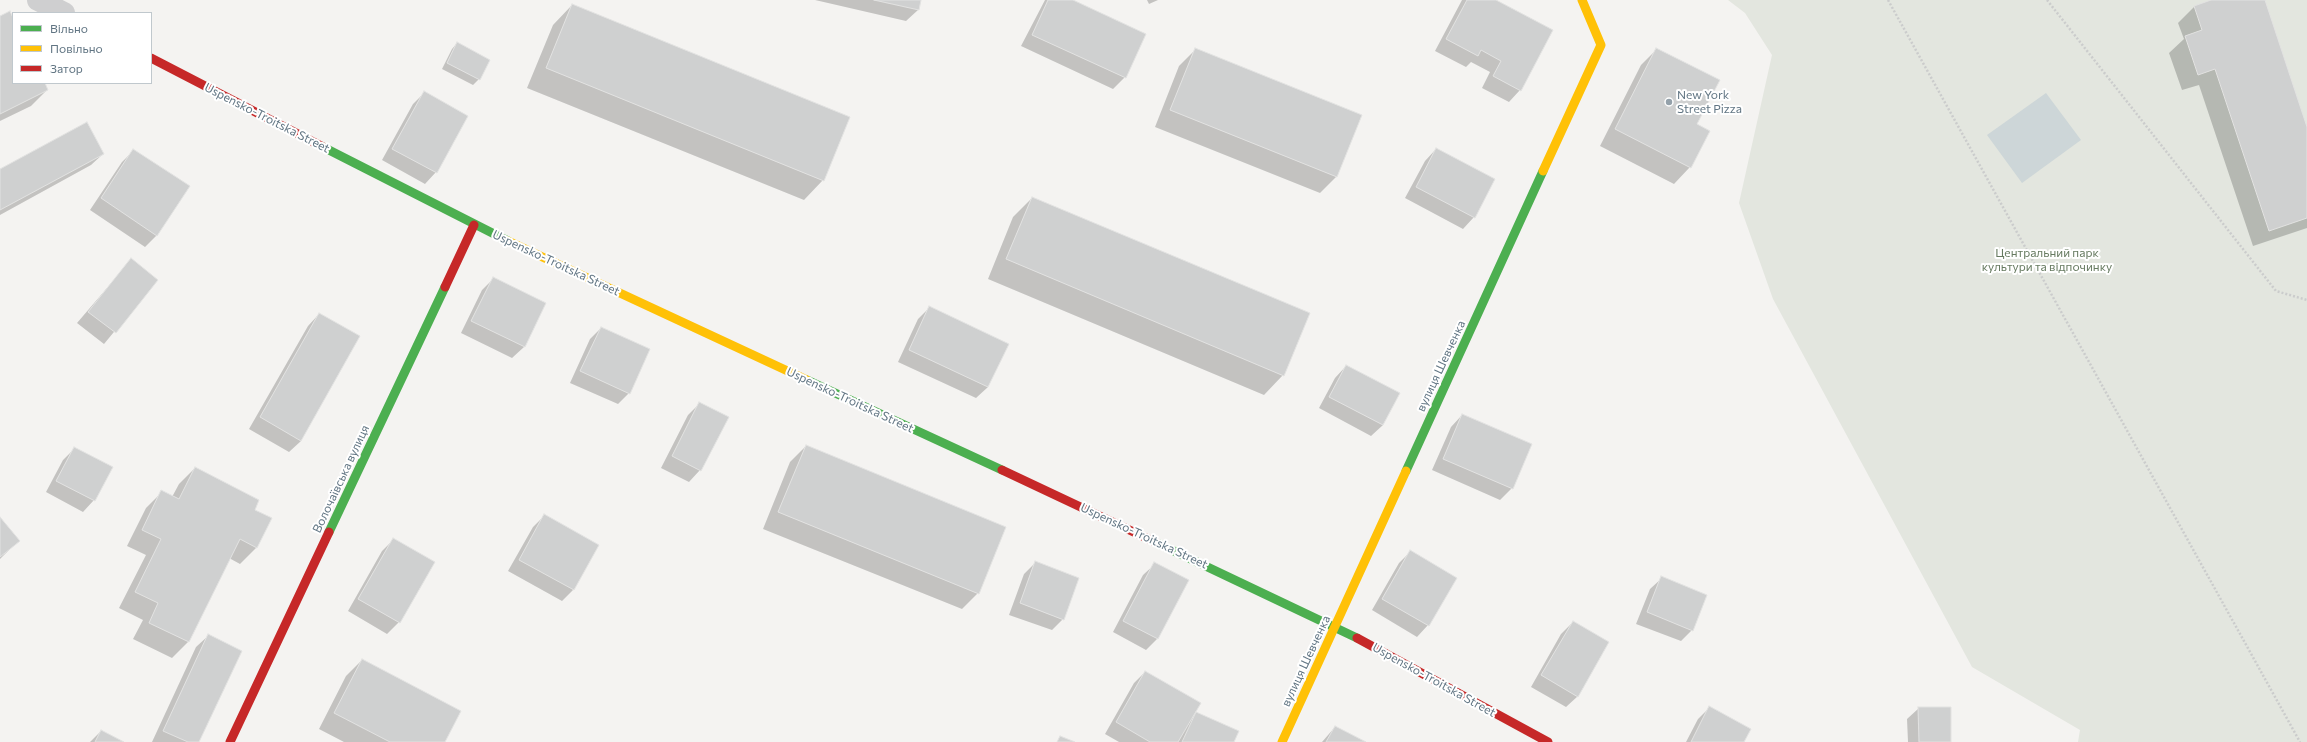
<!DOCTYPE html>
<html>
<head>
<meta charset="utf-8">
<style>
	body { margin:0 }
	#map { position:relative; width:2307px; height:742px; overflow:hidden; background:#f4f3f1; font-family:Commissioner,sans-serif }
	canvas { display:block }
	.legend { position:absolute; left:12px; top:12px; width:140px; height:72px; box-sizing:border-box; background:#fff; border:1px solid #c0c8cd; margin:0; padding:5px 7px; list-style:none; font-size:12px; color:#617583 }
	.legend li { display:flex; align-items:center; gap:8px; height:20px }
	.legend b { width:20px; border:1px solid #c0c8cd }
</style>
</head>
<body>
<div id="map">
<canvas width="2307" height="742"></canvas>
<ul class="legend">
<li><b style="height:5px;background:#4caf50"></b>Вільно</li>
<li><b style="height:5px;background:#ffc107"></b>Повільно</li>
<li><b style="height:5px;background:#c62828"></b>Затор</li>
</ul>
</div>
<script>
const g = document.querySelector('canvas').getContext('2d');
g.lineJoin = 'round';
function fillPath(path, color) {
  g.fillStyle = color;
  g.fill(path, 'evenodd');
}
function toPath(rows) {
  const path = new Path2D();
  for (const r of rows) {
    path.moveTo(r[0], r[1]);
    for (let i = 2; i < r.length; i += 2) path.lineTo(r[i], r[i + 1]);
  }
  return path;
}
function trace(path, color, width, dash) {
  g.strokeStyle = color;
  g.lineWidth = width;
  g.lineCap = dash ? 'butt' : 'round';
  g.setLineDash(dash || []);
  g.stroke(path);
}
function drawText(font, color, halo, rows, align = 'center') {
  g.font = font + ' Commissioner,sans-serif';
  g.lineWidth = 4;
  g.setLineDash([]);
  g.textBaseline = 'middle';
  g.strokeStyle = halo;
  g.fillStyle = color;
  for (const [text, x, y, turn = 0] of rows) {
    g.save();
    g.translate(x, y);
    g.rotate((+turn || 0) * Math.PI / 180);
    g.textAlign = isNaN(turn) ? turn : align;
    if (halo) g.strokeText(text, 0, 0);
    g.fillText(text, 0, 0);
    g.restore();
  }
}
fillPath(toPath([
	[1728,0,2307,0,2307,742,2078,742,2080,730,1972,667,1773,299,1739,203,1772,55,1745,13]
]), '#e3e6df');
fillPath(toPath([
	[2046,93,2081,140,2022,183,1987,135]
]), '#cdd6d8');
fillPath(toPath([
	[815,0,920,0,918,10,906,21],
	[1045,0,1071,0,1125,77,1113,89,1021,46],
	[1147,0,1158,0,1149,4],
	[1494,0,1520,90,1509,102,1482,88,1490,72,1471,62,1466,67,1435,51,1462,0],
	[2214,0,2264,0,2307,130,2307,228,2253,246,2199,85,2182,90,2169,53,2184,39,2178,23,2194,7],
	[572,5,823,180,804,200,527,88,553,25],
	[0,17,13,20,13,83,44,83,47,90,31,106,0,121],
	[457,43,479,79,473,85,442,69,452,49],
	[1196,49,1361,116,1336,177,1320,193,1155,127,1179,66],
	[1657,49,1696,125,1690,167,1674,184,1600,146,1641,65],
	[424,93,467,116,436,172,425,184,382,160,413,104],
	[1436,149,1474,217,1463,229,1405,198,1425,161],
	[133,151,157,235,145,247,90,210,122,162],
	[103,154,91,165,0,215,0,170],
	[1032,198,1283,375,1264,395,988,279,1013,217],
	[131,260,157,280,104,344,77,323],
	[493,279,545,304,524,347,512,358,461,333,482,290],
	[929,308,988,387,976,398,898,362,918,319],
	[319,314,301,441,289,452,249,429,308,326],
	[601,328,629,393,618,404,570,383,590,339],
	[1346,366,1383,425,1371,436,1319,408,1335,378],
	[699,404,700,470,689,482,661,468,688,415],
	[1462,415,1531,445,1512,488,1500,500,1432,470,1451,427],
	[806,446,978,593,962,609,763,529,790,462],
	[74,449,94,500,83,512,46,492,63,460],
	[195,468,253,510,271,519,256,548,240,564,229,558,188,642,172,658,133,639,143,620,119,608,146,555,127,546,146,508,162,492,172,497,179,484],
	[544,516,573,590,562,601,508,571,533,527],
	[0,519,18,541,0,559],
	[393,540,433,563,399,622,387,634,348,611,382,551],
	[1410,552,1428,625,1417,637,1372,610,1399,563],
	[1036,562,1063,619,1052,630,1009,615,1024,574],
	[1155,564,1157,639,1146,650,1113,632,1143,575],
	[1662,578,1692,630,1681,641,1636,624,1650,589],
	[1573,622,1578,696,1566,707,1531,687,1561,634],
	[208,636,198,742,152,742,196,647],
	[362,660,444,742,344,742,319,729,346,676],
	[1145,672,1195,712,1238,732,1233,742,1119,742,1105,734,1134,683],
	[1709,708,1743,742,1686,742,1698,719],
	[1919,708,1950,742,1908,742,1907,719],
	[1335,727,1364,742,1322,742],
	[101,731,122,742,90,742]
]), '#0003');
const building = toPath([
	[874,0,921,0,919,10,874,0],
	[1048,0,1073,0,1146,34,1126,78,1032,35,1048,0],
	[1467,0,1496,0,1553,30,1521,91,1493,76,1501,61,1481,50,1478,56,1446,39,1467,0],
	[2211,0,2265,0,2307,127,2307,218,2269,231,2215,69,2198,75,2185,36,2202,30,2194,6,2211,0],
	[572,4,850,117,824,181,546,68,572,4],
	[10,11,13,18,13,83,45,83,48,90,0,114,0,16,10,11],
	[457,42,490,60,480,80,447,63,457,42],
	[1195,48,1362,115,1337,177,1170,110,1195,48],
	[1656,48,1720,80,1697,124,1710,131,1691,168,1615,129,1656,48],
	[424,91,468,116,437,173,392,149,424,91],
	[87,122,104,154,0,210,0,169,87,122],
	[1436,148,1495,179,1475,218,1416,187,1436,148],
	[133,149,190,186,157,236,101,198,133,149],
	[1032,197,1310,313,1284,376,1006,259,1032,197],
	[131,258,158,280,116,333,88,312,131,258],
	[493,277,546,303,525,347,471,321,493,277],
	[929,306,1009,344,988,387,909,350,929,306],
	[319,313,360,336,301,441,260,417,319,313],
	[601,327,650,349,630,394,580,371,601,327],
	[1346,365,1400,393,1383,425,1329,397,1346,365],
	[699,402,729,417,701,471,672,456,699,402],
	[1462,414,1532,444,1513,489,1443,459,1462,414],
	[806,445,1006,527,979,594,778,512,806,445],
	[74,447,113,467,95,501,56,481,74,447],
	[195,467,259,500,255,510,272,518,257,548,240,539,189,642,149,623,158,603,135,592,161,539,142,530,161,490,179,499,195,467],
	[544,514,599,545,574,590,519,560,544,514],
	[0,517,20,541,0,557,0,517],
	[393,538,435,562,400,623,358,599,393,538],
	[1410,550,1457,578,1429,626,1382,599,1410,550],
	[1035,561,1079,578,1064,620,1020,603,1035,561],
	[1154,562,1189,580,1158,639,1123,621,1154,562],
	[1661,576,1707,595,1693,631,1647,612,1661,576],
	[1573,621,1609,642,1578,697,1541,675,1573,621],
	[208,634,242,651,199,742,188,742,163,731,208,634],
	[362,659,461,711,445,742,390,742,334,713,362,659],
	[1145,671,1201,703,1178,742,1150,742,1116,722,1145,671],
	[1709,706,1751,729,1744,742,1691,742,1709,706],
	[1918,707,1951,707,1951,742,1919,742,1918,707],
	[1196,712,1239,731,1234,742,1182,742,1196,712],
	[1335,726,1366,742,1326,742,1335,726],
	[101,730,124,742,95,742,101,730],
	[1060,736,1075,742,1057,742,1060,736]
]);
fillPath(building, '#cfd0d0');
trace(building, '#e2e2e1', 1);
trace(toPath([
	[1888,0,2300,742],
	[2047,0,2276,291,2307,300]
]), '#cbcccc', 2.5, [2, 2]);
trace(toPath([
	[38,0,64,13]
]), '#cfcfd0', 22);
trace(toPath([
	[323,147,508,241],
	[807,380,1002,470],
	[1406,471,1543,171],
	[329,532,445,287],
	[1157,543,1357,638]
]), '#4caf50', 9);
trace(toPath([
	[1543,171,1601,45,1582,0],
	[508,241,807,380],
	[1282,742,1406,471]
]), '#ffc107', 9);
trace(toPath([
	[151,58,323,147],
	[445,287,474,225],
	[1002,470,1157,543],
	[1357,638,1548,742],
	[230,742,329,532]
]), '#c62828', 9);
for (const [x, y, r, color] of [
	[1669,102,4,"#94a1aa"]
]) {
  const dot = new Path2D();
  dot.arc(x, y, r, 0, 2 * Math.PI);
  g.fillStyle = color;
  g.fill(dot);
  trace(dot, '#fff', 1.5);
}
drawText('12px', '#617583', '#fff', [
	["New York",1677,95],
	["Street Pizza",1677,109]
], 'left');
drawText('12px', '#617583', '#fff', [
	["Uspensko-Troitska Street",267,118,27],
	["Uspensko-Troitska Street",556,263,25],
	["вулиця Шевченка",1441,366,-65],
	["Uspensko-Troitska Street",850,400,25],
	["Волочаївська вулиця",341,479,-65],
	["Uspensko-Troitska Street",1144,536,25],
	["вулиця Шевченка",1306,661,-65],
	["Uspensko-Troitska Street",1434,680,29]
]);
drawText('12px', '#667a60', '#fff', [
	["Центральний парк",2047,253],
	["культури та відпочинку",2047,267]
]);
</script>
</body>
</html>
